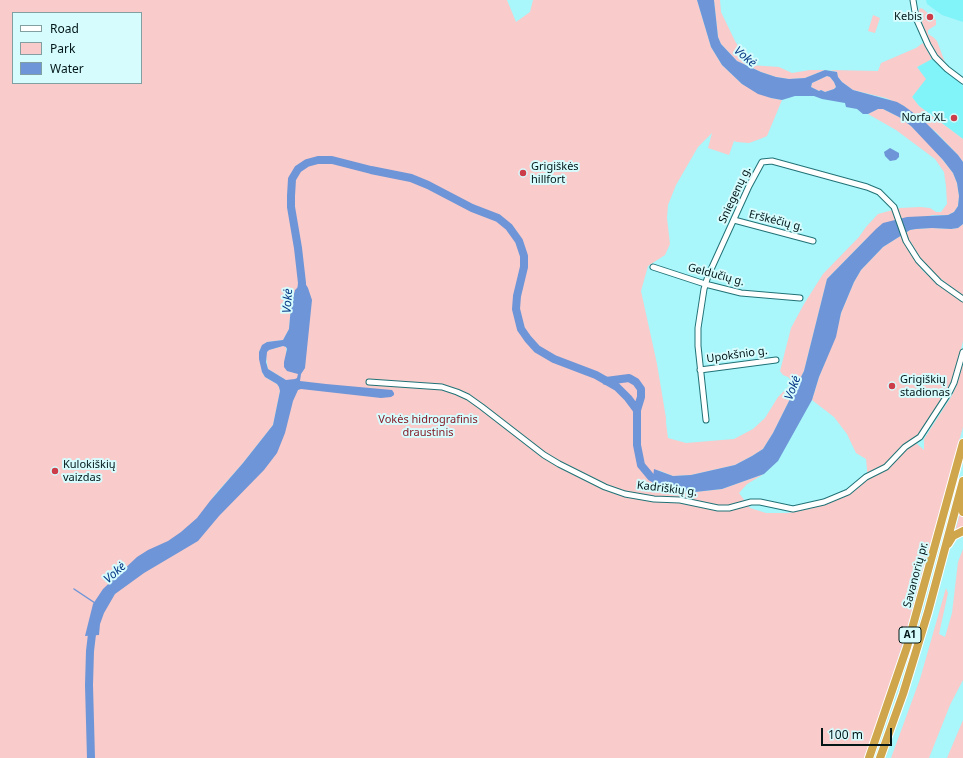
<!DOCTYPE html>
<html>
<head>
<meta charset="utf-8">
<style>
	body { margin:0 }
	#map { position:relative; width:963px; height:758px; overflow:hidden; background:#a9f6fb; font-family:"Noto Sans",sans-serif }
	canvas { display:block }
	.legend { position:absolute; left:12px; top:12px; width:130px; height:72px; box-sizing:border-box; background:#d7fcfe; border:1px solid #82a0a2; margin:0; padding:5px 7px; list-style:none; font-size:12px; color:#021617 }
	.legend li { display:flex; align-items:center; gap:8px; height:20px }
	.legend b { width:20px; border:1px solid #82a0a2 }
	.scale { position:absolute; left:821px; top:728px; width:71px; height:18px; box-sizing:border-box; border:2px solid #021617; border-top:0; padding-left:5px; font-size:12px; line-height:14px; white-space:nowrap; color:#021617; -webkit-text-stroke:3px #d7fcfe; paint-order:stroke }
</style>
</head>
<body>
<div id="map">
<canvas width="963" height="758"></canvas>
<ul class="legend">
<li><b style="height:5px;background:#fff"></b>Road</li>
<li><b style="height:11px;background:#f9cbca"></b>Park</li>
<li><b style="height:11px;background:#6d95d7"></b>Water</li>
</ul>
<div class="scale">100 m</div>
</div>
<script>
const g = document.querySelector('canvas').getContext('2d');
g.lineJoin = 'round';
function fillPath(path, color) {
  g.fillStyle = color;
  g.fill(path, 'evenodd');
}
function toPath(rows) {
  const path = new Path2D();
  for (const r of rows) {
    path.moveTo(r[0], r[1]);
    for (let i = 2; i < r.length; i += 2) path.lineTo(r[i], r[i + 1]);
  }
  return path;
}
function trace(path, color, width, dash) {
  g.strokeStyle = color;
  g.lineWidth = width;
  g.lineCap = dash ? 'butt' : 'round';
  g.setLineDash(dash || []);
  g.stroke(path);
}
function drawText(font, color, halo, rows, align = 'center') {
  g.font = font + ' "Noto Sans",sans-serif';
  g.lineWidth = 4;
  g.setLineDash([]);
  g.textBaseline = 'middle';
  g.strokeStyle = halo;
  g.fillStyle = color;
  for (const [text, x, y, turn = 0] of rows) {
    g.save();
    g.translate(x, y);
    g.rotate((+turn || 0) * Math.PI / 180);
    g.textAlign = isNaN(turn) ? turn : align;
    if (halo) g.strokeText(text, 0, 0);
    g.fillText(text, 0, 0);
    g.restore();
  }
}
fillPath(toPath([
	[926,0,963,0,963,22,942,15,927,4],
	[933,58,963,86,963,139,919,106,912,97,925,79,917,67]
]), '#81f4fa');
fillPath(toPath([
	[0,0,507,0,516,22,530,12,533,0,697,0,711,47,722,65,742,84,771,98,782,100,767,136,760,139,749,143,737,142,715,135,734,141,729,155,708,148,712,133,698,147,676,185,668,205,667,218,670,244,665,255,648,266,641,291,657,364,666,418,666,423,668,438,686,443,734,439,753,429,765,418,778,397,790,385,791,380,788,377,783,375,780,371,791,328,804,304,823,274,859,237,866,227,878,214,900,208,920,207,930,208,936,212,941,212,947,204,946,186,944,172,935,159,896,130,868,114,878,109,883,109,899,117,911,126,934,149,953,173,957,183,959,196,958,206,954,212,948,215,932,215,865,240,827,279,804,371,773,433,763,449,752,456,735,465,691,475,673,476,658,470,682,492,695,492,722,489,764,474,747,484,739,493,750,508,766,513,788,513,809,509,844,497,859,487,867,479,867,469,866,459,856,453,847,434,834,417,812,400,819,377,835,337,841,313,854,282,861,270,883,247,910,230,916,229,932,228,951,229,958,228,963,224,963,296,932,272,921,259,910,241,905,243,911,255,923,271,946,290,963,302,963,341,954,377,950,387,916,440,916,443,924,450,924,439,951,397,956,387,963,364,963,427,903,643,878,720,864,758,0,758],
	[13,13,141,13,141,83,13,83],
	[291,306,287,371,286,347,283,346,269,350,266,352,266,356,268,369,286,380,295,380,273,449,212,498,243,463,273,425,280,391,279,387,277,384,265,377,262,372,259,352,262,346,267,342,283,340,289,329],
	[714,0,720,0,721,12,735,41,750,65,779,67,792,73,810,70,825,70,805,78,789,79,776,77,761,72,737,61,721,44,718,37],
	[920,8,923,9,936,20,936,25,928,30,928,34,933,37,937,41,946,65,938,56,928,39,918,12],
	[873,15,880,18,875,33,868,31],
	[923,43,932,59,917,67,926,79,912,97,919,106,963,139,963,162,958,155,936,132,904,106,886,98,853,90,842,82,838,77,837,72,830,70,878,71,881,63,916,48],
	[827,76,830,77,834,82,836,86,834,89,825,92,821,90,819,91,811,87,812,83],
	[960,513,963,516,963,528,955,532],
	[963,549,963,680,950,705,929,758,891,758,920,679,946,588,948,593,939,634,945,637,952,613,958,562],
	[963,720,963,758,947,758]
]), '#f9cbca');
fillPath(toPath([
	[697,0,714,0,718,37,721,44,737,61,761,72,776,77,789,79,805,78,825,70,837,72,838,77,842,82,853,90,897,102,904,106,923,120,958,155,963,162,963,224,958,228,951,229,932,228,916,229,910,230,883,247,861,270,854,282,841,313,836,337,819,377,812,400,778,461,764,474,722,489,695,492,662,490,652,487,654,469,673,476,691,475,735,465,752,456,763,449,773,433,804,371,827,279,876,229,883,223,907,217,948,215,954,212,958,206,959,196,957,183,953,173,943,160,911,126,899,117,883,109,878,109,868,114,863,114,857,109,846,107,845,103,822,99,814,96,795,96,782,100,771,98,758,94,742,84,722,65,711,47],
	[827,76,830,77,834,82,836,87,834,89,825,92,821,90,819,91,811,87,812,83],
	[890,148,899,153,899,157,896,160,890,161,885,156,884,152],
	[302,283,305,283,308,288,312,300,305,368,301,374,300,381,326,384,392,390,394,393,394,395,391,397,381,398,301,389,298,390,293,401,285,433,277,453,264,470,219,516,198,541,144,573,115,594,104,613,100,624,99,635,85,636,93,604,103,589,137,557,148,550,168,541,181,532,197,518,210,501,243,463,273,425,280,391,279,387,277,384,265,377,262,372,259,359,259,352,262,345,267,342,283,340,289,329,291,306,295,290],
	[283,346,286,347,287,349,284,362,284,367,287,371,298,374,297,378,295,379,286,380,268,369,266,362,267,352,269,350]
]), '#6d95d7');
trace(toPath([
	[74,589,95,603]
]), '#6d95d7', 1.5);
trace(toPath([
	[301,293,302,283,298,248,291,207,291,196,292,179,298,169,307,163,318,160,332,160,371,170,411,178,428,185,472,208,498,218,509,227,519,241,524,256,524,267,517,296,516,309,521,329,528,339,537,349,554,359,596,375,617,387,628,398,637,410],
	[606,381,629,378,636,382,641,389,641,397,637,410,637,445,641,465,651,477,662,483],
	[91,758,89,685,90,651,93,626]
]), '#6d95d7', 8);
const minor = toPath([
	[913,0,916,18,928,45,935,57,947,69,963,81],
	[734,220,813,241],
	[653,267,705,284,741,293,800,298],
	[700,370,776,360],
	[369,382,442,387,457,392,468,397,482,407,544,455,559,464,605,487,625,494,654,499,680,500,718,508,729,508,751,502,760,502,793,509,824,502,848,492,866,477,886,467,905,447,920,437,950,391,954,383,963,352],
	[706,420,698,346,698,328,704,289,708,276,749,186,762,162,772,161,867,187,879,192,894,207,906,241,918,260,939,282,963,299]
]);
const trunk = toPath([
	[961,497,963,512],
	[948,544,953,536,963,531],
	[869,758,907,647,963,443],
	[880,758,903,694,928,612,963,481]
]);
trace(minor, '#207276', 7);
trace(trunk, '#fff', 10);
trace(minor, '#fff', 5);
trace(trunk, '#cfa64b', 8);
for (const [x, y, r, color] of [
	[930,17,4,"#cd3d49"],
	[954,118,4,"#cd3d49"],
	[523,173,4,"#cd3d49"],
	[892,386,4,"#cd3d49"],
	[55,471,4,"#cd3d49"]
]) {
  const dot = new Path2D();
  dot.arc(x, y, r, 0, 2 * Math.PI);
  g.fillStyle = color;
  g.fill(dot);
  trace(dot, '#d7fcfe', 1.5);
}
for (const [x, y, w] of [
	[910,635,22]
]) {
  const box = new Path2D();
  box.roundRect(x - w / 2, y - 8, w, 16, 3);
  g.fillStyle = '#d7fcfe';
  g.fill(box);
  trace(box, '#021617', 1);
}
drawText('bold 10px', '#021617', null, [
	["A1",910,635]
]);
drawText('11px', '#021617', '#d7fcfe', [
	["Kebis",922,17,"right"],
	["Norfa XL",946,118,"right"],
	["Grigiškės",531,167],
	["hillfort",531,180],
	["Grigiškių",900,380],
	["stadionas",900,393],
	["Kulokiškių",63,465],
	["vaizdas",63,478]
], 'left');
drawText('11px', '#021617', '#d7fcfe', [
	["Sniegenų g.",735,195,-65],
	["Erškėčių g.",776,221,14],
	["Geldučių g.",716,275,15],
	["Upokšnio g.",737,355,-8],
	["Kadriškių g.",667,489,7],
	["Savanorių pr.",916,575,-75]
]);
drawText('11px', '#851d28', '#d7fcfe', [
	["Vokės hidrografinis",428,420],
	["draustinis",428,433]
]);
drawText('italic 12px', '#083885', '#d7fcfe', [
	["Vokė",745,57,40],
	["Vokė",288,301,-86],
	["Vokė",793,388,-69],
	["Vokė",115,573,-41]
]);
</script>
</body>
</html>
